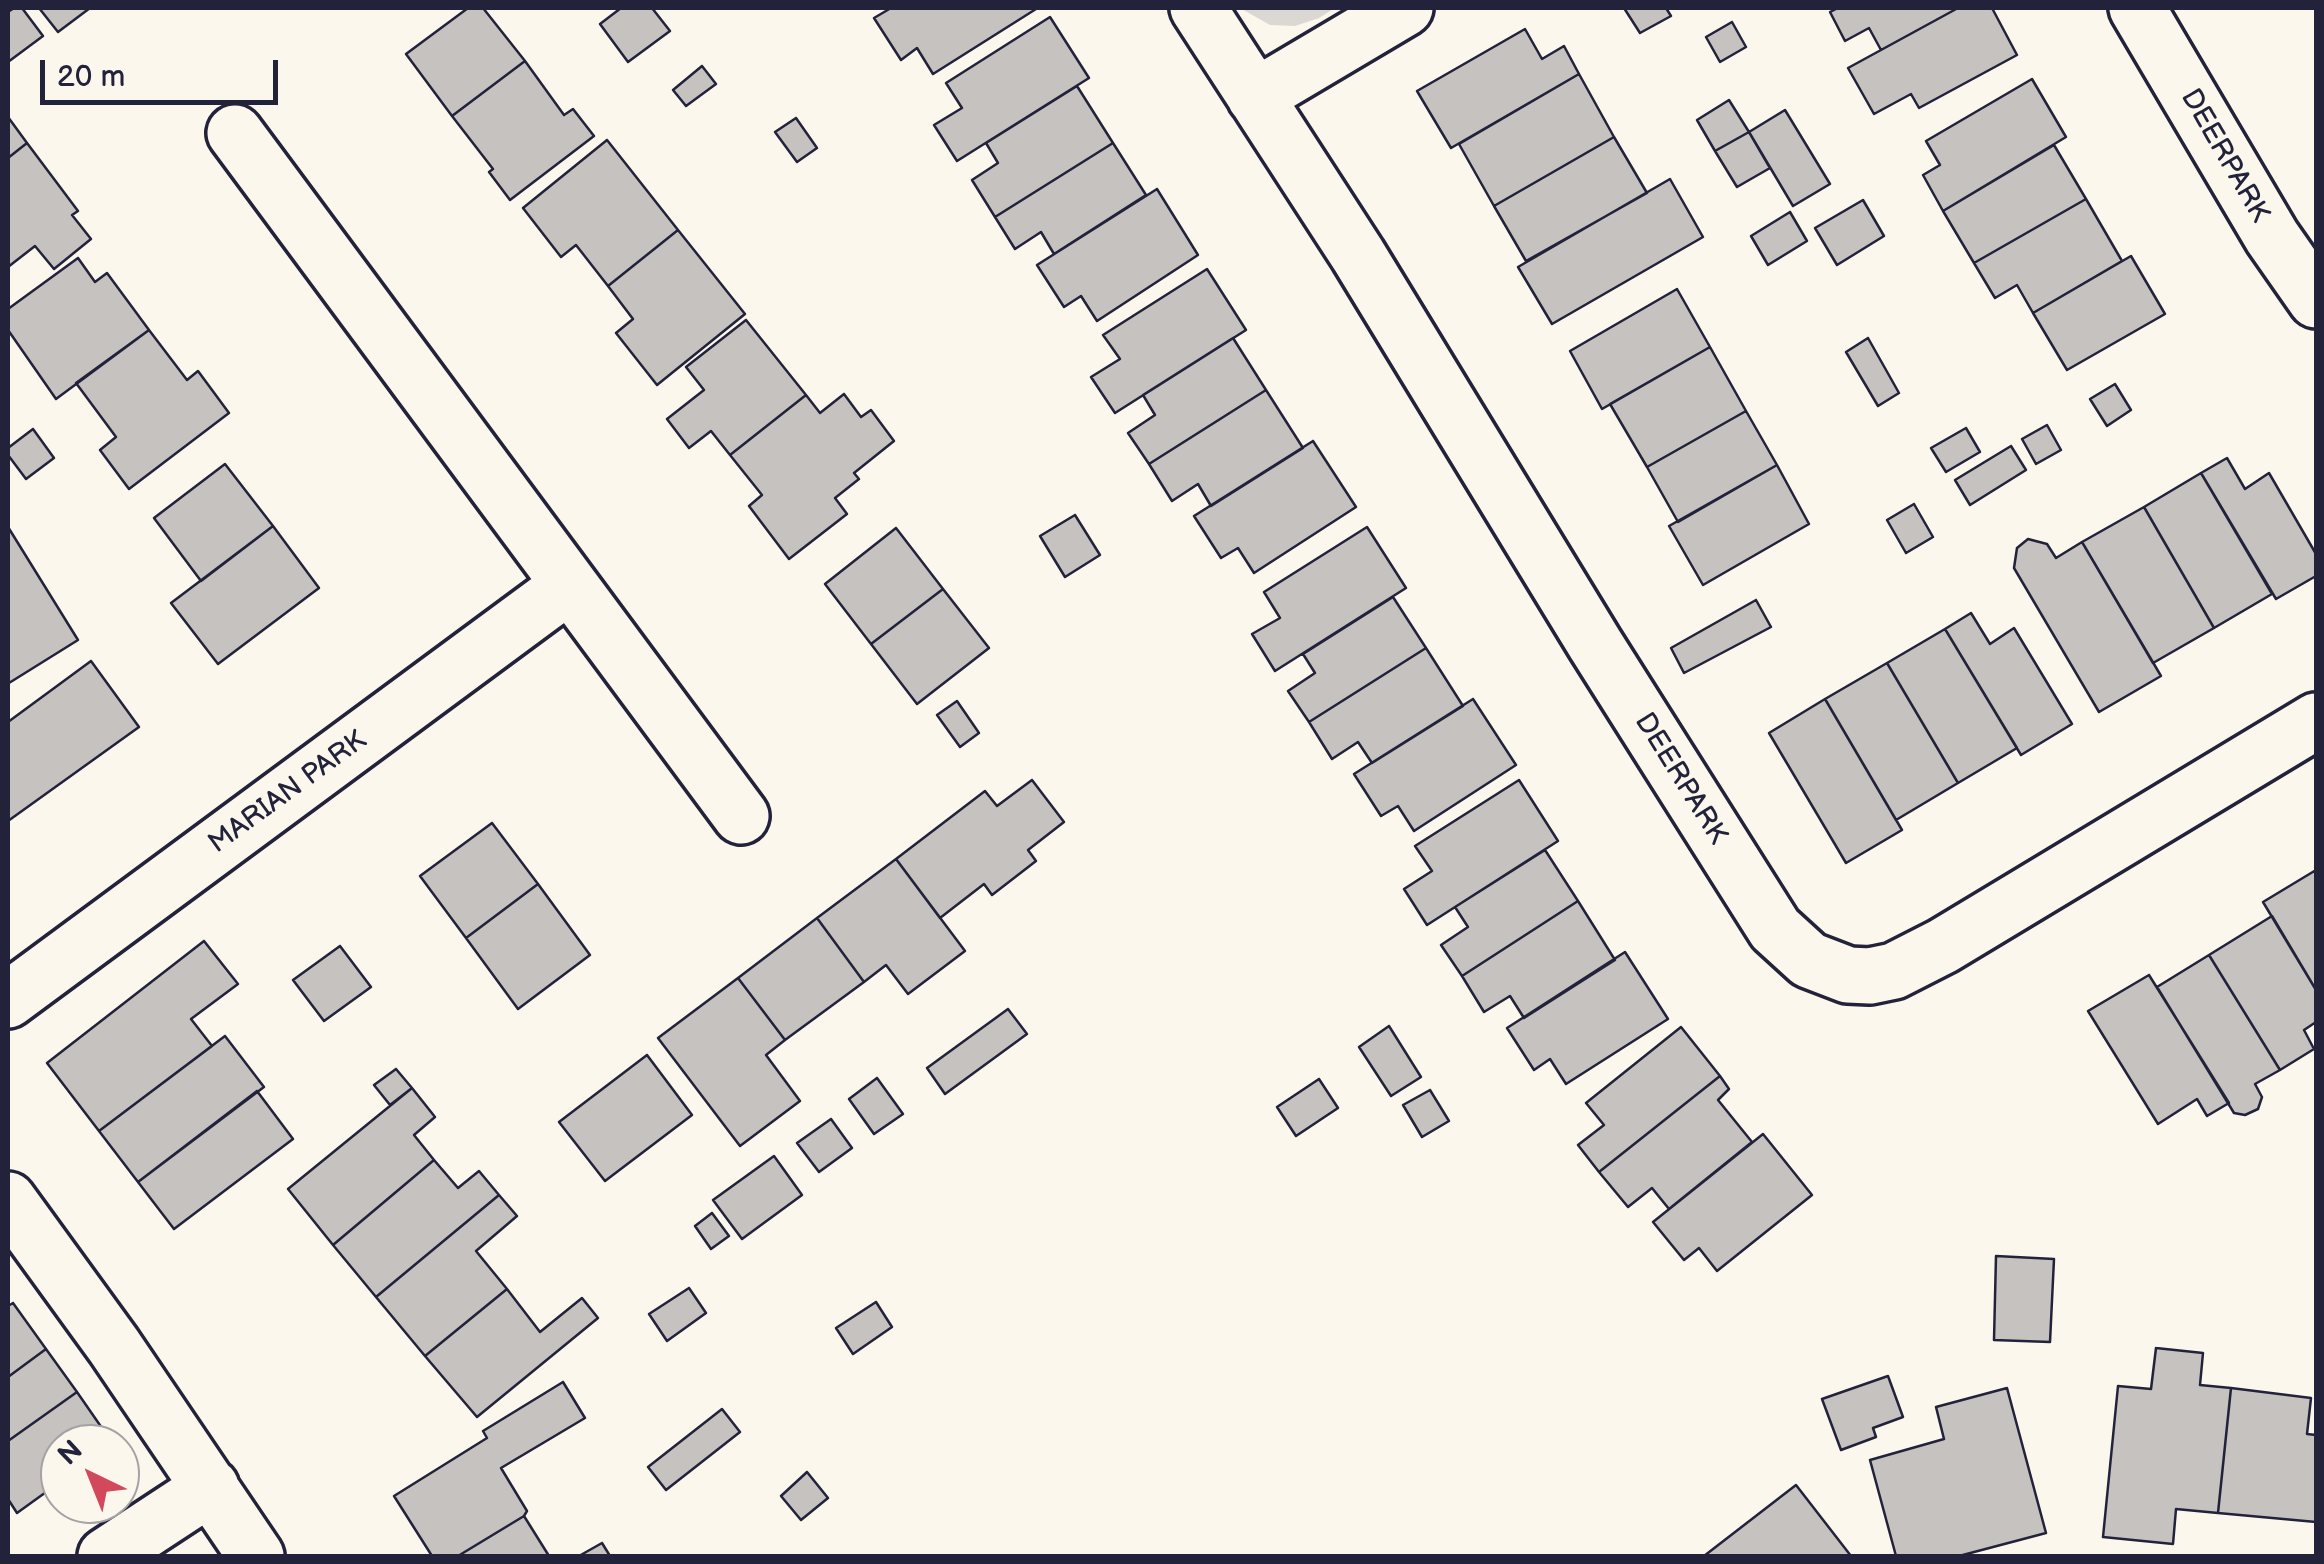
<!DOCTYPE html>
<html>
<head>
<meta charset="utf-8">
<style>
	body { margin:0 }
	#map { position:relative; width:2324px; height:1564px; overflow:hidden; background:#fbf7ec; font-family:"Balsamiq Sans",sans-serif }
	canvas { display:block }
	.frame { position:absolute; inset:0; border:10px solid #22223b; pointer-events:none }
	.north { position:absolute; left:40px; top:1424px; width:100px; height:100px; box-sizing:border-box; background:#fbf7ec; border:2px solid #a4a2a5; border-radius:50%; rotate:317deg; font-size:28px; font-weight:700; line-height:40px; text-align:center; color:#22223b }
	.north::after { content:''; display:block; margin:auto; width:35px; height:45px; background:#d1495b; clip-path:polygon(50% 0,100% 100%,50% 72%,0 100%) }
	.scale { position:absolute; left:40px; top:60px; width:238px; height:45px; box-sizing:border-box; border:5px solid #22223b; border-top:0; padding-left:12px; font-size:30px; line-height:35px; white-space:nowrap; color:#22223b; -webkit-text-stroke:8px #fbf7ec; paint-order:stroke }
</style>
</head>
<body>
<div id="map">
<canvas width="2324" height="1564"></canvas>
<div class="frame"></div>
<div class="north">N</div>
<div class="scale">20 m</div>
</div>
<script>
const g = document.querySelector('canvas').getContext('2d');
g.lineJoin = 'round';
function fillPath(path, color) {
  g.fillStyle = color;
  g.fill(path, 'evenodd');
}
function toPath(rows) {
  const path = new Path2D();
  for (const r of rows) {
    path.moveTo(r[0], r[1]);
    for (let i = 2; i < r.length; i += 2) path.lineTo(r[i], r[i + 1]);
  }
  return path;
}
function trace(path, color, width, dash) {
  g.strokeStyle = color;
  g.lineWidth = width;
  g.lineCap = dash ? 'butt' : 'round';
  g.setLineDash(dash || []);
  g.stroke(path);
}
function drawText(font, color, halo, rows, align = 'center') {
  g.font = font + ' "Balsamiq Sans",sans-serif';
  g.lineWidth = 10;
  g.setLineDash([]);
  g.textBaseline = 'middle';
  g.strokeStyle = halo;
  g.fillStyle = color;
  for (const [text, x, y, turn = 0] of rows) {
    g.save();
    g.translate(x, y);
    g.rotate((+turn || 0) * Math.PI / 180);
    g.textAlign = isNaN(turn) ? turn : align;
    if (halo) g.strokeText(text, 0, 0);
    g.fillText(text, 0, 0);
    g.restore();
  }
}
fillPath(toPath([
	[1240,8,1335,8,1319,18,1295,26,1270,25]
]), '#dbd8d3');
const building = toPath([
	[14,8,22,8,43,36,8,62,8,12,14,8],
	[39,8,90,8,58,32,39,8],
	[468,8,483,8,525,61,452,116,406,54,468,8],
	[621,8,652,8,670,31,628,62,600,24,621,8],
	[891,8,1035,8,1036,9,933,74,917,48,901,60,874,18,891,8],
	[1624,8,1666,8,1671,16,1640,33,1624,8],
	[1838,8,1958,8,1881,50,1869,28,1845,41,1830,12,1838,8],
	[1958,8,1992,8,2017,55,1919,108,1911,94,1874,114,1848,68,1958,8],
	[1050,17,1089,78,957,161,934,125,962,108,946,83,1050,17],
	[1732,22,1746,47,1720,62,1706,37,1732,22],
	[1525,29,1542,59,1564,46,1579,74,1451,148,1417,91,1525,29],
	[525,61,564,115,573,109,594,136,510,200,489,172,493,169,452,116,525,61],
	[702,66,716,84,686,106,673,90,702,66],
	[1579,74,1614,137,1494,206,1459,144,1579,74],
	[2032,79,2066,137,1943,211,1923,175,1940,165,1926,141,2032,79],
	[1077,86,1113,143,995,217,972,180,998,163,986,143,1077,86],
	[1729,100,1749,132,1715,151,1697,120,1729,100],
	[1785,110,1830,184,1793,206,1749,132,1785,110],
	[8,117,27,143,8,158,8,117],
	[796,118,817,148,797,162,775,132,796,118],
	[1749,132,1770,168,1737,187,1715,151,1749,132],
	[1614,137,1647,193,1526,261,1494,206,1614,137],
	[607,140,678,230,608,286,576,245,561,257,523,208,607,140],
	[27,143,78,211,72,215,91,239,54,269,35,246,8,267,8,158,27,143],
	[1113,143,1146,195,1054,254,1041,232,1015,249,995,217,1113,143],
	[2054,145,2086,199,1974,263,1943,211,2054,145],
	[1670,179,1703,237,1552,324,1518,267,1670,179],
	[1157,189,1198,255,1097,321,1081,296,1064,307,1037,265,1157,189],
	[2086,199,2122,261,2033,313,2017,285,1995,298,1974,263,2086,199],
	[1863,200,1884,236,1837,265,1815,228,1863,200],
	[1790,212,1807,241,1768,265,1751,236,1790,212],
	[678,230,745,314,657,385,616,333,633,319,608,286,678,230],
	[2131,256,2165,314,2067,370,2033,313,2131,256],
	[78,258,95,282,107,273,149,330,56,399,8,330,8,309,78,258],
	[1207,269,1246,330,1115,413,1091,377,1120,359,1103,335,1207,269],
	[1677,289,1710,347,1602,409,1570,351,1677,289],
	[746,320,806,395,730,455,711,431,689,448,667,419,704,390,686,367,746,320],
	[149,330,187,380,198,371,229,413,129,489,100,450,116,437,76,383,149,330],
	[1233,338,1266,390,1149,464,1128,433,1155,415,1143,395,1233,338],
	[1868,338,1899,393,1878,406,1846,352,1868,338],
	[1710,347,1746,411,1647,467,1610,404,1710,347],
	[2115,384,2131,410,2107,426,2090,399,2115,384],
	[1266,390,1303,448,1211,506,1198,484,1172,501,1149,464,1266,390],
	[844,394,861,417,871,410,894,441,854,473,859,479,835,498,847,514,789,559,749,506,762,495,730,455,806,395,820,413,844,394],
	[1746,411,1777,465,1678,522,1647,467,1746,411],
	[2047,425,2061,450,2036,464,2022,439,2047,425],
	[1966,428,1980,452,1946,472,1931,448,1966,428],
	[33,429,54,458,26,479,8,455,8,448,33,429],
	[1313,441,1356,507,1254,573,1238,548,1221,558,1194,516,1313,441],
	[2011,446,2026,470,1970,505,1955,480,2011,446],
	[2227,458,2245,489,2269,473,2316,554,2316,576,2276,599,2201,473,2227,458],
	[225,464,273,526,201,581,154,518,225,464],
	[1777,465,1809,524,1703,585,1669,526,1777,465],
	[2201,473,2272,594,2214,628,2144,507,2201,473],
	[1914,504,1933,537,1906,553,1887,520,1914,504],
	[2144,507,2214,628,2153,663,2082,542,2144,507],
	[1075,515,1100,555,1065,577,1040,536,1075,515],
	[273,526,319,588,218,664,171,603,273,526],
	[8,527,78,640,9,683,8,680,8,527],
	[1367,527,1406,588,1275,671,1252,634,1280,618,1264,592,1367,527],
	[896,528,943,589,871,644,825,584,896,528],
	[2028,539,2047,544,2056,558,2082,542,2161,676,2099,712,2014,568,2017,548,2028,539],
	[943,589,989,648,917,704,871,644,943,589],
	[1393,597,1426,648,1309,722,1288,691,1315,673,1303,654,1393,597],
	[1756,600,1771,627,1684,673,1671,648,1756,600],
	[1971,613,1990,644,2014,628,2072,724,2021,755,1945,629,1971,613],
	[1945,629,2017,748,1958,783,1887,663,1945,629],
	[1426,648,1463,706,1372,763,1358,742,1332,759,1309,722,1426,648],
	[91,661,139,727,8,821,8,722,91,661],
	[1887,663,1958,783,1896,820,1825,699,1887,663],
	[1473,699,1516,765,1414,831,1398,806,1381,816,1354,774,1473,699],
	[1825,699,1902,830,1846,863,1769,733,1825,699],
	[957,701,979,733,960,747,937,715,957,701],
	[1032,780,1064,822,1028,850,1036,861,992,895,984,884,940,918,896,859,985,791,997,806,1032,780],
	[1519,780,1558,841,1427,925,1404,889,1432,871,1415,846,1519,780],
	[492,823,538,884,466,938,420,876,492,823],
	[1545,850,1578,901,1462,976,1441,945,1468,927,1455,907,1545,850],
	[896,859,965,951,908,994,886,965,864,982,817,918,896,859],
	[2316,870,2316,990,2263,902,2316,870],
	[538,884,590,955,518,1009,466,938,538,884],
	[1578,901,1615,960,1524,1018,1510,996,1484,1012,1462,976,1578,901],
	[2272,916,2316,990,2316,1022,2304,1030,2314,1049,2280,1070,2209,955,2272,916],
	[817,918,864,982,785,1040,738,978,817,918],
	[204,941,238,984,191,1019,212,1046,99,1131,47,1063,204,941],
	[340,946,371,987,324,1021,293,980,340,946],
	[1625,952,1668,1019,1566,1084,1550,1059,1534,1070,1507,1028,1625,952],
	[2209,955,2280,1070,2255,1084,2262,1097,2258,1109,2245,1115,2234,1113,2157,987,2209,955],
	[2149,975,2229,1103,2207,1116,2197,1099,2158,1124,2088,1011,2149,975],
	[738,978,785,1040,766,1055,800,1101,740,1146,658,1038,738,978],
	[1008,1009,1027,1034,945,1094,927,1068,1008,1009],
	[1389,1026,1421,1077,1391,1096,1359,1047,1389,1026],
	[1681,1027,1720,1076,1599,1172,1578,1145,1604,1125,1586,1103,1681,1027],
	[225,1036,264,1087,138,1182,99,1131,225,1036],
	[647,1055,692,1115,605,1181,559,1122,647,1055],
	[396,1069,412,1088,390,1105,374,1085,396,1069],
	[1720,1076,1729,1089,1718,1100,1752,1142,1669,1209,1652,1188,1628,1207,1599,1172,1720,1076],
	[877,1078,903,1114,874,1134,849,1099,877,1078],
	[1319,1079,1338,1108,1296,1136,1277,1107,1319,1079],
	[412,1088,435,1117,414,1135,434,1160,333,1245,288,1189,412,1088],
	[1430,1090,1449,1121,1422,1137,1403,1105,1430,1090],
	[257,1091,293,1139,174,1229,138,1182,257,1091],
	[831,1119,852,1148,819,1172,797,1143,831,1119],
	[1763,1134,1812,1195,1717,1271,1699,1248,1684,1260,1653,1222,1763,1134],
	[774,1156,802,1195,742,1239,713,1200,774,1156],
	[434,1160,458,1188,479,1171,499,1195,376,1297,333,1245,434,1160],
	[499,1195,517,1216,476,1251,507,1289,425,1356,376,1297,499,1195],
	[712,1213,729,1236,711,1249,695,1226,712,1213],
	[1996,1256,2054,1259,2050,1342,1994,1340,1996,1256],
	[689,1288,706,1313,667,1341,649,1314,689,1288],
	[507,1289,540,1332,582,1298,598,1318,477,1417,425,1356,507,1289],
	[876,1302,892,1327,853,1354,836,1328,876,1302],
	[13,1303,46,1349,8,1377,8,1306,13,1303],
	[2156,1348,2203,1353,2200,1385,2231,1388,2218,1513,2176,1509,2173,1544,2103,1537,2118,1386,2151,1389,2156,1348],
	[46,1349,77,1392,8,1441,8,1377,46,1349],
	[1888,1376,1903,1417,1873,1428,1876,1437,1841,1450,1822,1399,1888,1376],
	[563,1382,585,1418,501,1468,527,1511,524,1516,458,1556,432,1556,394,1496,487,1438,483,1431,563,1382],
	[2007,1388,2046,1533,1959,1556,1896,1556,1870,1460,1944,1439,1936,1407,2007,1388],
	[2231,1388,2311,1398,2307,1434,2316,1435,2316,1522,2218,1513,2231,1388],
	[77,1392,113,1444,60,1444,60,1482,17,1513,8,1499,8,1441,77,1392],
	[722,1409,740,1432,666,1490,648,1467,722,1409],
	[807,1472,828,1498,801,1520,781,1496,807,1472],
	[1796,1485,1851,1556,1704,1556,1796,1485],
	[524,1516,549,1556,458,1556,524,1516],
	[602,1543,610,1556,579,1556,602,1543]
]);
fillPath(building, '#c6c2c0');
trace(building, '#22223b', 2.5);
const street = toPath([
	[1198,8,1358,255,1595,644,1775,929,1809,960,1848,975,1870,976,1894,971,1943,946,2316,721],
	[2137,8,2272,237,2316,300],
	[1255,97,1405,8],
	[235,133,741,816],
	[8,1000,568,586],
	[8,1200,114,1346,256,1556],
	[106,1556,211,1487]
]);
trace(street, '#22223b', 62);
trace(street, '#fbf7ec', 55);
drawText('28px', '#22223b', '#fbf7ec', [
	["DEERPARK",2224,156,60],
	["DEERPARK",1680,779,58],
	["MARIAN PARK",288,793,-36]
]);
</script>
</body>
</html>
